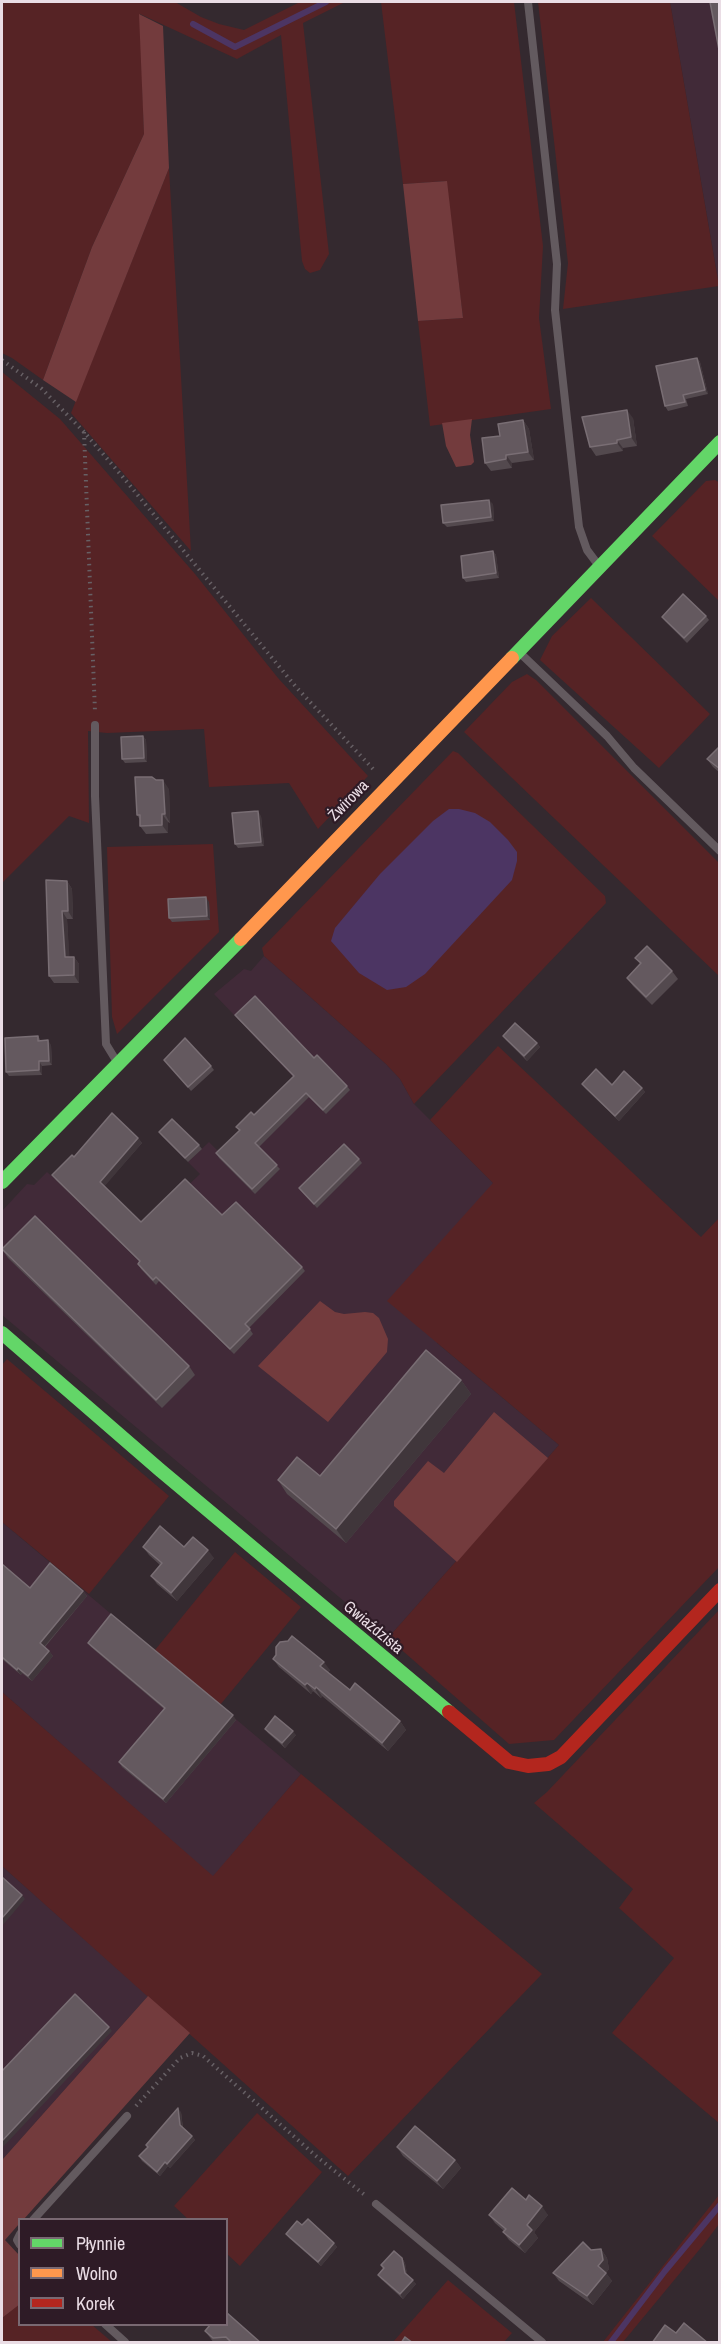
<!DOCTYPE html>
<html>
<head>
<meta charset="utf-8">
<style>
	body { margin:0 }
	#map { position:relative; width:721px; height:2344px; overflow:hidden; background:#34292f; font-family:"Archivo Narrow",sans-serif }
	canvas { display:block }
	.frame { position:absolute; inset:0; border:3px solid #eadde5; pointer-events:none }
	.legend { position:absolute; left:18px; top:2218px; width:210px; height:108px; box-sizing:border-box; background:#2e1b26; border:2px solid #796972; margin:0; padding:8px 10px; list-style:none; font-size:18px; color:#eadde5 }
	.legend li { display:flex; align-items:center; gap:12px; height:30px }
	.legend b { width:30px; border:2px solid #796972 }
</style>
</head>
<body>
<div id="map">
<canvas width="721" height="2344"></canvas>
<div class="frame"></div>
<ul class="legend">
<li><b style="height:8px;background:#63d668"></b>Płynnie</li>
<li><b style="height:8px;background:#ff974d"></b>Wolno</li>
<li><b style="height:8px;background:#b3261e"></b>Korek</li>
</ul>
</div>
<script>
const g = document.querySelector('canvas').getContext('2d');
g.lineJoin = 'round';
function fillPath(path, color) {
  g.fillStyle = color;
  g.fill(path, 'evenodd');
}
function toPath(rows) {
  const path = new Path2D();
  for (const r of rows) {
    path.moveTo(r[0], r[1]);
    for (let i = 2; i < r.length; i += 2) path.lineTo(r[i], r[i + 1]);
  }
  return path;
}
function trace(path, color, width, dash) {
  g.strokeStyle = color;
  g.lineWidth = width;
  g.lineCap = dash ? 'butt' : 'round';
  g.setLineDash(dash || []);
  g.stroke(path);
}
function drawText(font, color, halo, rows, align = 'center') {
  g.font = font + ' "Archivo Narrow",sans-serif';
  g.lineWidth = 4.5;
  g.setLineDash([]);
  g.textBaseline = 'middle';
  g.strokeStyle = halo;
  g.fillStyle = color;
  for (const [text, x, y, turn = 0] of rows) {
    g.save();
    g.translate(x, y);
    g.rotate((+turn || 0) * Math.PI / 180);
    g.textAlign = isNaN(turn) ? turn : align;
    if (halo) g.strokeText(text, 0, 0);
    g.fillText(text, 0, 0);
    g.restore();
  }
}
fillPath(toPath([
	[670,2,719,2,719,286,707,216],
	[264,956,386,1064,400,1079,414,1104,493,1183,437,1343,559,1445,388,1638,2,1315,2,1211,27,1184,34,1185,47,1172,55,1179,145,1226,200,1174,188,1162,209,1142,222,1155,297,1081,214,994,244,969,251,971],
	[2,1522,301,1774,213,1877,2,1692],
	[2,1866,148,1996,2,2160]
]), '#412a38');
fillPath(toPath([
	[2,2,175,2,201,17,219,24,244,30,300,2,345,2,303,23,329,254,320,270,310,273,305,269,302,261,281,35,237,59,140,14,144,134,92,247,43,380,12,358,2,353],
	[381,2,514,2,543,246,539,318,551,409,430,426,418,321,463,318,446,181,403,184],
	[538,2,670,2,719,286,563,309,568,263],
	[169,168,191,551,71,413],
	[2,372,60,419,195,574,278,678,368,776,318,829,289,783,209,787,204,729,107,733,88,731,89,823,69,816,2,883],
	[715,480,720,483,719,601,652,536,706,481],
	[591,598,710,714,659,768,540,660,552,636],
	[527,674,536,680,719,863,719,976,464,732,512,682],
	[453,751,458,753,605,896,606,903,414,1104,400,1079,386,1064,264,956,262,948],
	[213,844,219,932,117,1034,112,1017,107,847],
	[498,1046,701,1237,719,1218,719,1567,554,1740,509,1744,388,1638,559,1445,387,1301,493,1183,430,1120],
	[7,1359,169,1496,89,1594,2,1522,2,1365],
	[235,1552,301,1607,220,1705,155,1650],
	[719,1610,719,2123,612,2033,674,1958,619,1908,633,1889,534,1803,547,1792],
	[2,1692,213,1876,301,1774,542,1974,348,2176,2,1866],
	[257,2113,322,2172,240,2266,227,2254,226,2220,188,2219,174,2206],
	[719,2195,719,2224,704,2244,623,2342,603,2342],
	[448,2280,512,2333,504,2342,393,2342],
	[19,2304,20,2324,92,2325,112,2342,2,2342,2,2318]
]), '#562325');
fillPath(toPath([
	[139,14,163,26,169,168,76,402,43,380,92,247,144,134],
	[447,181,463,318,418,321,403,184],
	[472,419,470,435,474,462,471,465,456,467,446,446,442,423],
	[320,1301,335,1312,344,1314,365,1312,373,1313,379,1318,388,1339,387,1352,328,1422,258,1366],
	[494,1412,548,1458,457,1562,394,1506,394,1501,428,1461,444,1473],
	[148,1996,190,2033,24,2219,20,2220,19,2224,5,2240,19,2255,20,2304,2,2318,2,2160]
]), '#733b3d');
fillPath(toPath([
	[449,809,459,809,475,813,490,822,508,840,517,852,517,861,512,880,425,974,406,987,387,990,359,973,331,941,335,928,380,874,433,821]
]), '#4c3563');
trace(toPath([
	[193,24,235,47,326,2],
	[611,2342,665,2271,720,2205]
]), '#4c3563', 6);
trace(toPath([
	[2,360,42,389,84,432,122,476,296,687,375,771],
	[84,432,95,712],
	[136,2106,180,2058,192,2053,203,2056,316,2156,366,2196]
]), '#676065', 4, [1.5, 4.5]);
trace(toPath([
	[528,2,557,264,555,310,579,527,587,550,599,566],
	[520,653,607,736,634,768,720,851],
	[95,725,95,796,106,1044,117,1062],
	[376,2204,542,2342],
	[33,2220,127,2116],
	[20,2234,17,2240,20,2245],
	[105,2324,125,2342]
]), '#635a5f', 8);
trace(toPath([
	[512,658,720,442],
	[2,1182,241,939],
	[2,1333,160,1470,449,1712]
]), '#63d668', 14);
trace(toPath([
	[241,939,512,658]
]), '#ff974d', 14);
trace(toPath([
	[449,1712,509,1762,528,1766,548,1764,561,1757,720,1590]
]), '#b3261e', 14);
fillPath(toPath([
	[697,358,700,362,708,394,686,399,688,406,668,411,665,406],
	[633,418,637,446,623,448,623,451,596,456,590,447],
	[523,420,529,429,534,460,512,463,512,468,491,471,485,463,500,436],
	[493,504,494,521,447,527,443,523],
	[493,551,496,555,499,578,466,582,463,578],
	[706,616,709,620,687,643,665,621,662,617],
	[143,736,146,740,147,762,125,763,122,759],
	[720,746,720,773,713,767,707,759],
	[169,789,170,823,168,822,168,833,146,834,140,826,140,820,137,815],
	[261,816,264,846,238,848,235,844],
	[67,881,72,889,73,919,67,919,69,957,74,957,79,964,79,983,54,983,49,976],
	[209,902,210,920,172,922,169,918],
	[635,958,672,971,678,979,652,1005,633,986,627,978,640,964],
	[235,1015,314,1058,347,1086,350,1090,326,1114,309,1097,259,1147,280,1169,255,1194,219,1158,216,1153,239,1131,236,1127,254,1115,294,1077,238,1019],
	[38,1036,41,1041,51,1045,52,1065,42,1066,42,1075,9,1076,6,1072],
	[503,1036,537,1043,540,1047,527,1061,506,1040],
	[164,1060,211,1066,214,1070,191,1091],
	[582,1084,642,1088,645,1092,619,1121,585,1088],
	[159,1132,199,1145,202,1149,188,1162,162,1136],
	[138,1138,142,1143,104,1186,141,1222,222,1215,302,1267,305,1271,249,1328,253,1334,234,1354,159,1281,156,1285,141,1269,138,1264,140,1262,56,1180,52,1175,74,1157],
	[359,1159,362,1163,317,1208,299,1188],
	[2,1249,189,1366,195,1375,162,1408,8,1258],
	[461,1380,471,1394,346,1543,287,1494,278,1480,320,1476],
	[143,1547,184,1547,214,1558,177,1601,157,1584,151,1576,160,1565,149,1555],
	[2,1564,30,1588,83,1591,87,1596,45,1647,49,1651,53,1656,32,1681,22,1673,21,1675,2,1659],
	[88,1643,236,1720,166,1803,122,1767,119,1762,164,1709,91,1647],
	[273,1659,330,1670,328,1673,350,1690,400,1721,406,1730,388,1751,322,1696,321,1698,313,1691,311,1694,279,1667],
	[265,1729,296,1735,285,1748,268,1733],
	[181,2112,183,2128,192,2136,195,2140,170,2168,168,2166,160,2176,142,2161,139,2156],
	[397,2147,455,2160,461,2168,443,2189,403,2156],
	[526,2200,548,2215,534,2232,538,2238,525,2253,509,2240,503,2232,504,2231,495,2223,489,2215],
	[302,2225,334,2243,337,2247,321,2266,289,2238,286,2234],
	[601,2249,607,2258,609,2269,606,2273,612,2281,593,2305,559,2281,553,2273,591,2250],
	[402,2258,405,2263,407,2275,416,2284,403,2299,381,2279,378,2275,383,2268,381,2265],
	[205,2331,261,2343,214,2343]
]), '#53494e');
fillPath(toPath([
	[697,358,700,362,708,394,705,390],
	[627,410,633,418,637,446,631,437],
	[523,420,529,429,534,460,528,452],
	[617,440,623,448,623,451,617,443],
	[506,455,512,463,512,468,506,459],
	[489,500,493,504,494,521,491,517],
	[493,551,496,555,499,578,496,573],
	[143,736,146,740,147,762,144,758],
	[163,780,169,789,170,823,165,814],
	[258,811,261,816,264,846,261,842],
	[162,814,168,822,168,833,162,825],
	[67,881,72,889,73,919,68,911],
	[206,897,209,902,210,920,207,916],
	[62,911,67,919,70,964,65,957],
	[74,957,79,964,79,983,74,975],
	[48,1040,51,1045,52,1065,49,1061],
	[537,1043,540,1047,527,1061,524,1056],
	[39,1061,42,1066,42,1075,39,1070],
	[642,1088,645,1092,619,1121,615,1116],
	[138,1138,142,1143,104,1187,100,1182],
	[461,1380,471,1394,346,1543,336,1529],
	[208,1550,214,1558,177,1601,171,1593],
	[83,1591,87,1596,43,1648,40,1643],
	[49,1651,53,1656,32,1681,28,1676],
	[324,1662,330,1670,326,1675,320,1666],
	[18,1668,22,1673,21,1675,17,1670],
	[307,1683,313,1691,311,1694,305,1685],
	[316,1687,322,1696,321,1698,315,1689],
	[233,1715,236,1720,166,1803,163,1799],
	[400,1721,406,1730,388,1751,382,1743],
	[293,1731,296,1735,285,1748,282,1743],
	[22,1895,25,1899,2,1926,2,1918],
	[109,2027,112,2031,2,2148,2,2141],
	[178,2108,181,2112,183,2130,180,2125],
	[192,2136,195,2140,170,2168,167,2164],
	[455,2160,461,2168,443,2189,437,2181],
	[165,2162,168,2166,160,2176,157,2172],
	[542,2206,548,2215,534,2232,538,2238,525,2253,519,2245,527,2225],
	[334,2243,337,2247,321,2266,318,2262],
	[601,2249,607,2258,609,2269,604,2275,598,2266],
	[402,2258,405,2263,408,2277,405,2273],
	[606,2273,612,2281,593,2305,587,2296],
	[413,2280,416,2284,403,2299,400,2294]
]), '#40363b');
const building = toPath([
	[710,2,720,2,720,55,710,2],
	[697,358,705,390,683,395,685,402,665,406,656,366,697,358],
	[627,410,631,437,617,440,617,443,590,447,582,417,627,410],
	[523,420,528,452,506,455,506,459,485,463,482,438,500,436,498,424,523,420],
	[489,500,491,517,443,523,441,505,489,500],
	[493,551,496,573,463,578,461,556,493,551],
	[683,594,706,616,684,638,662,617,683,594],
	[143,736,144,758,122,759,121,737,143,736],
	[720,746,720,769,707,759,720,746],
	[135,777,152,777,156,780,163,780,165,814,162,814,162,825,140,826,140,815,137,815,135,777],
	[258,811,261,842,235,844,232,813,258,811],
	[46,880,67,881,68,911,62,911,65,957,74,957,74,975,49,976,46,880],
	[206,897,207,916,169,918,168,899,206,897],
	[647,946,672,971,646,997,627,978,641,963,635,958,647,946],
	[255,996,314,1058,317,1055,347,1086,323,1110,306,1093,255,1143,277,1165,252,1189,216,1153,240,1130,236,1127,251,1112,254,1115,294,1076,235,1015,255,996],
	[515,1023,537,1043,524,1056,503,1036,515,1023],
	[38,1036,38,1041,48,1040,49,1061,39,1061,39,1070,6,1072,5,1038,38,1036],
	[185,1038,211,1066,188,1087,164,1060,185,1038],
	[596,1069,612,1085,624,1071,642,1088,615,1116,582,1084,596,1069],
	[112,1113,138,1138,100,1182,141,1222,185,1179,222,1215,236,1202,302,1267,245,1324,250,1329,230,1349,156,1277,153,1280,138,1264,140,1261,52,1175,72,1155,74,1157,112,1113],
	[172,1119,199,1145,185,1158,159,1132,172,1119],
	[344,1144,359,1159,314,1204,299,1188,344,1144],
	[35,1216,189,1366,156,1400,2,1249,35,1216],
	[426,1350,461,1380,336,1529,278,1480,297,1457,320,1476,426,1350],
	[160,1526,184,1547,193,1537,208,1550,171,1593,151,1576,162,1563,143,1547,160,1526],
	[50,1563,83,1591,40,1643,49,1651,28,1676,18,1668,17,1670,2,1657,2,1564,30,1588,50,1563],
	[111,1614,233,1715,163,1799,119,1762,165,1708,88,1643,111,1614],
	[292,1636,324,1662,320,1666,350,1690,355,1683,400,1721,382,1743,316,1687,315,1689,307,1683,305,1685,273,1659,276,1655,276,1647,280,1642,288,1641,292,1636],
	[275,1716,293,1731,282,1743,265,1729,275,1716],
	[2,1877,22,1895,2,1918,2,1877],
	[75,1994,109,2027,2,2141,2,2071,75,1994],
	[178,2108,180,2125,192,2136,167,2164,165,2162,157,2172,139,2156,148,2147,146,2145,178,2108],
	[415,2126,455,2160,437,2181,397,2147,415,2126],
	[512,2188,526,2200,529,2195,542,2206,527,2225,532,2230,519,2245,503,2232,506,2229,489,2215,512,2188],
	[308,2219,334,2243,318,2262,286,2234,297,2221,302,2225,308,2219],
	[583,2242,591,2250,601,2249,603,2260,598,2266,606,2273,587,2296,553,2273,583,2242],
	[394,2251,402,2258,405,2273,413,2280,400,2294,378,2275,384,2268,381,2265,394,2251],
	[226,2312,261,2343,232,2343,226,2337,213,2338,205,2331,210,2325,226,2325,226,2312],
	[684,2323,708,2343,652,2343,665,2325,676,2333,684,2323],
	[405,2337,413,2343,401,2343,405,2337]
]);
fillPath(building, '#64595f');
trace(building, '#796e74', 1.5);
drawText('16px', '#eadde5', '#2e1b26', [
	["Żwirowa",349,801,-46],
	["Gwiaździsta",373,1628,40]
]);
</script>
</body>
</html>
